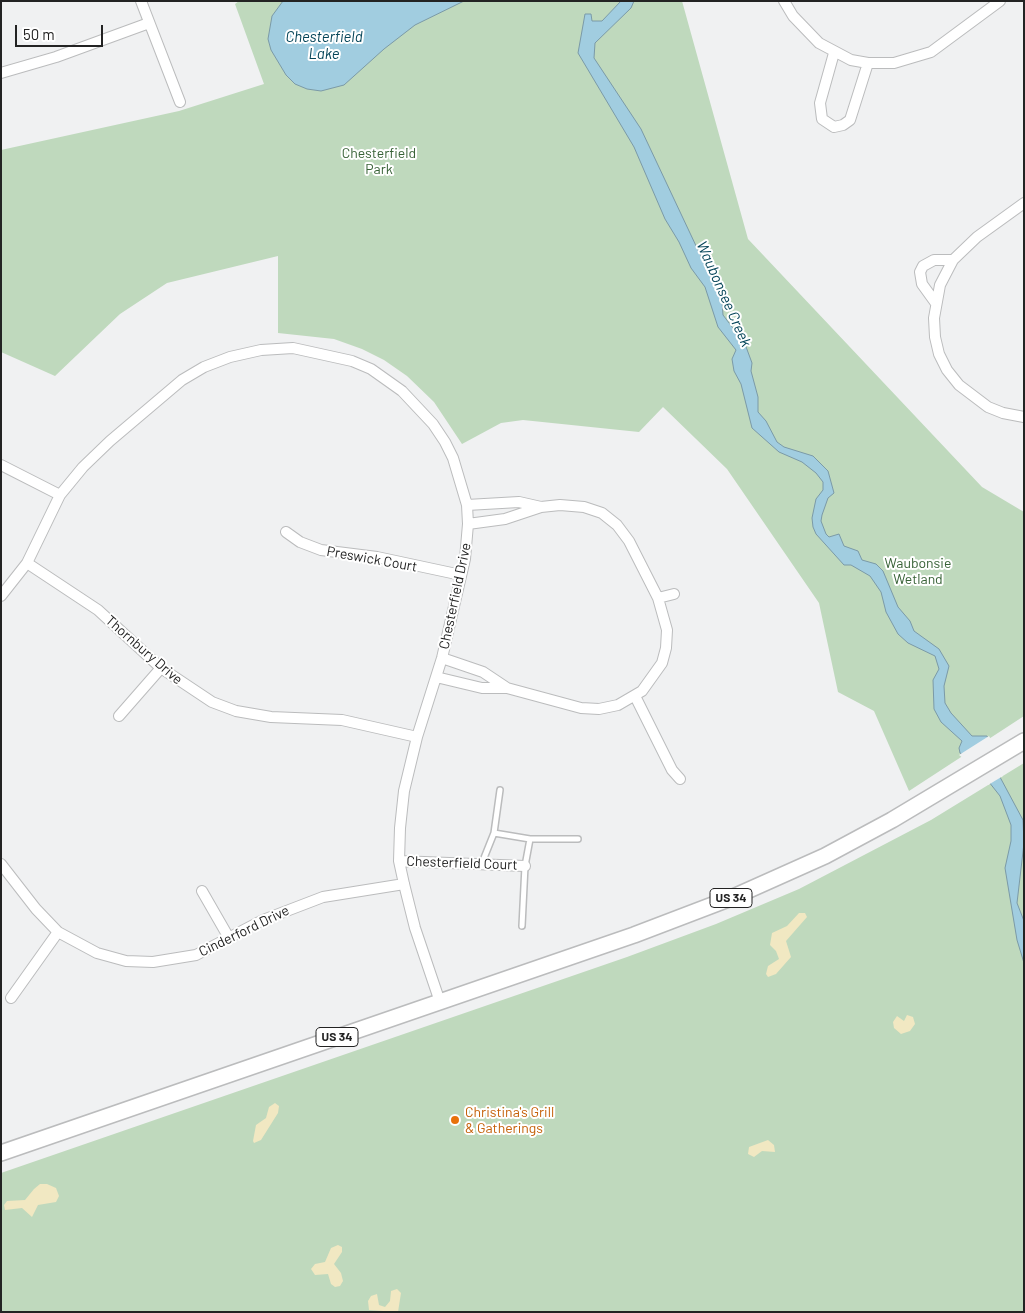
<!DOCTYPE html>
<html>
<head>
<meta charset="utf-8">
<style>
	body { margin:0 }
	#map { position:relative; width:1025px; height:1313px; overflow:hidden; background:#f0f1f2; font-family:Barlow,sans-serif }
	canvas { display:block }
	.frame { position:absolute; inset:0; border:2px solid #232323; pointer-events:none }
	.scale { position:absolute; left:15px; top:25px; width:88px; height:22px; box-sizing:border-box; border:2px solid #232323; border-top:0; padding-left:6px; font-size:15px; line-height:18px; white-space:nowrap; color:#232323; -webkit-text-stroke:4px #fff; paint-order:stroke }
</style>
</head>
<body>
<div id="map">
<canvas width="1025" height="1313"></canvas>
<div class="frame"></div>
<div class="scale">50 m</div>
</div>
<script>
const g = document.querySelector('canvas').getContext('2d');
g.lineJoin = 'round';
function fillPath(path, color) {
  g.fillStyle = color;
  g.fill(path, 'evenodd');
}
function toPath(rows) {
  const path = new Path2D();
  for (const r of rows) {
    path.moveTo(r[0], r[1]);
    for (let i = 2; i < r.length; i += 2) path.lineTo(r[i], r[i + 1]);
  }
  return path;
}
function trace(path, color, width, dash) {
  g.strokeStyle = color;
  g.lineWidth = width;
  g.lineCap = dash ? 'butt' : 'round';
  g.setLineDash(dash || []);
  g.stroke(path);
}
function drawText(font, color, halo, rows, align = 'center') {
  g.font = font + ' Barlow,sans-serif';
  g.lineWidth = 4;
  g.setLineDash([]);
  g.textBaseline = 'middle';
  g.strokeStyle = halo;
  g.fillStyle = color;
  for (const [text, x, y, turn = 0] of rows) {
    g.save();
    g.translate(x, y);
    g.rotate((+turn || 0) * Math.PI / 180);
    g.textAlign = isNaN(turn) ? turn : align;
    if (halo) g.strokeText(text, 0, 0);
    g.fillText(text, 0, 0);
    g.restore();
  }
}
fillPath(toPath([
	[239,1,682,1,748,239,982,487,1024,512,1024,716,909,791,874,711,838,692,819,603,727,469,663,407,639,432,523,420,501,423,462,444,434,402,407,376,384,360,362,349,334,339,278,333,278,256,167,283,120,314,55,376,1,352,1,150,179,111,264,84,235,4],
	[1024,763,1024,1312,1,1312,1,1173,627,957,716,924,799,889,931,820]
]), '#bfd9bd');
fillPath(toPath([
	[799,913,805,913,807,917,786,941,791,957,776,974,768,977,766,974,768,966,779,959,776,951,770,945,772,933,787,926],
	[907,1015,913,1017,915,1024,910,1031,901,1034,894,1028,893,1022,897,1016,904,1021],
	[275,1103,279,1106,278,1113,261,1140,254,1143,253,1141,256,1125,266,1118,269,1107],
	[768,1140,774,1145,775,1152,762,1151,754,1157,748,1154,749,1147],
	[40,1184,47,1184,56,1188,59,1196,56,1202,38,1205,32,1217,22,1208,5,1210,4,1205,7,1201,25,1200,34,1189],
	[338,1245,342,1247,342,1252,334,1264,341,1273,343,1281,340,1286,335,1287,331,1284,328,1274,315,1275,311,1269,315,1264,325,1262,331,1248],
	[397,1289,401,1293,398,1312,369,1310,368,1301,371,1296,377,1294,379,1305,385,1307,390,1301,391,1291]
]), '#f1e8c2');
const water = toPath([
	[283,1,464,1,415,25,384,49,344,85,321,91,307,89,295,84,286,75,271,50,268,39,272,16,283,1],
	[621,1,634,1,631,8,595,43,594,58,641,129,722,301,723,315,745,344,752,363,751,371,758,397,758,412,766,421,777,442,784,447,813,456,828,471,834,493,828,498,822,515,821,521,826,534,829,537,839,534,844,546,858,551,862,560,876,564,883,571,898,607,910,621,914,631,939,649,949,666,944,686,945,703,951,713,972,736,987,736,991,746,993,764,1023,820,1024,843,1017,903,1024,921,1024,963,1017,940,1005,868,1011,841,1011,825,1000,796,974,763,960,753,959,748,962,741,941,722,934,709,933,680,939,669,935,656,908,643,898,634,886,612,881,592,870,576,851,565,844,565,816,534,813,527,812,518,816,499,823,490,823,482,816,473,802,462,779,452,752,428,741,384,734,371,732,359,736,350,718,327,705,287,691,268,679,242,665,219,634,147,578,53,585,14,591,14,592,21,602,21,621,1]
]);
fillPath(water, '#a1cde0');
trace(water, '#7b9aa7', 1);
fillPath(toPath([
	[989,736,994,745,996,764,1003,776,988,785,972,765,959,755]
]), '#f0f1f2');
const service = toPath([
	[494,833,530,839,578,839],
	[482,863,494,833,500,790],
	[522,926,525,866,530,839]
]);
const minor = toPath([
	[141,1,180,102],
	[784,1,793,16,819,43,851,60,868,63,894,63,931,52,1000,1],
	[834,53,820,103,822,119,834,127,843,125,850,120,868,63],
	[1,73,56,57,149,23],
	[1024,203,977,237,953,260,940,285,934,318,935,337,939,354,947,370,959,385,988,407,1003,413,1024,417],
	[935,302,922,284,920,272,923,266,934,260,953,260],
	[1,465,60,495],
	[467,505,519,502,541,507],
	[468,524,505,519,541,507,560,505,584,507,602,513,617,525,629,541,658,598,674,594],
	[286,532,300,542,321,550,377,557,461,575],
	[27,563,98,610,161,668,212,702,236,711,271,717,342,720,417,737],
	[1,596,27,563,60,495,83,467,110,441,182,380,204,367,230,357,261,350,293,348,352,361,371,369,402,391,433,424,445,442,453,458,467,505,468,524,465,559,442,658,417,737,404,791,400,828,399,861,404,884,415,928,440,1002],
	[442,658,483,672,507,688],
	[436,677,482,688,507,688,581,708,599,709,618,705,642,691,662,663,666,648,667,630,658,598],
	[635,696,672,770,680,779],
	[119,716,161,668],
	[399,861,525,866],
	[1,864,36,909,58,932,97,953,126,961,153,962,196,955,263,920,323,897,404,884],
	[202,891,229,938],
	[11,998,58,932]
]);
const primary = toPath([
	[1,1153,634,935,731,898,825,856,892,820,1024,741]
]);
trace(service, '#bbbcbd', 8);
trace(minor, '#bbbcbd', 12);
trace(primary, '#bbbcbd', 18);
trace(service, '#fff', 5);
trace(minor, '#fff', 10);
trace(primary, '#fff', 15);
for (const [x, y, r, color] of [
	[455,1120,5,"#e8710a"]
]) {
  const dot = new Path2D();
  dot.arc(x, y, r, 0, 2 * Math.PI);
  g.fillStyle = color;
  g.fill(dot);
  trace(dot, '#fff', 2);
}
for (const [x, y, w] of [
	[731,898,42],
	[337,1037,42]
]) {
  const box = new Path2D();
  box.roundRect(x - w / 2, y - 9.5, w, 19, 4);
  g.fillStyle = '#fff';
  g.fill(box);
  trace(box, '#232323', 1);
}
drawText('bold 12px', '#232323', null, [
	["US 34",731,898],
	["US 34",337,1037]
]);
drawText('14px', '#386237', '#fff', [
	["Chesterfield",379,153],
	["Park",379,169],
	["Waubonsie",918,563],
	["Wetland",918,579]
]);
drawText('14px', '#232323', '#fff', [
	["Preswick Court",372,559,10],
	["Chesterfield Drive",455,596,-78],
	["Thornbury Drive",144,650,41],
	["Chesterfield Court",462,863,2],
	["Cinderford Drive",244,931,-26]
]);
drawText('14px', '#c56008', '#fff', [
	["Christina's Grill",465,1112],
	["& Gatherings",465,1128]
], 'left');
drawText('italic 15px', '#044458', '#fff', [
	["Chesterfield",324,37],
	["Lake",324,54],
	["Waubonsee Creek",724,294,66]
]);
</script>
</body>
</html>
